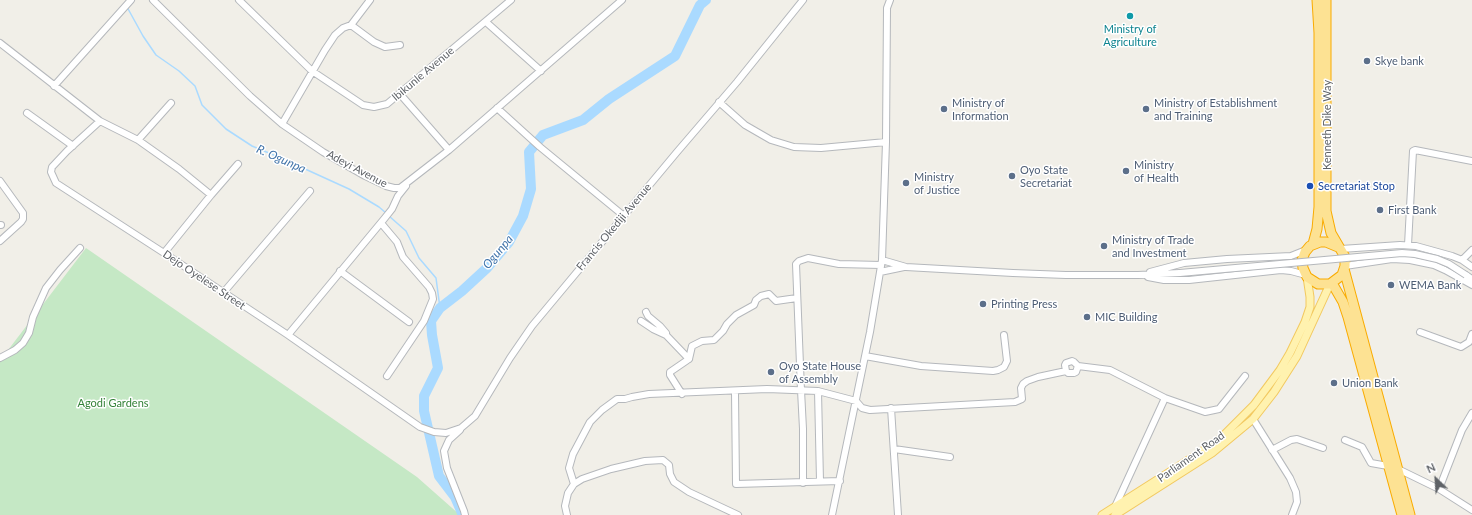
<!DOCTYPE html>
<html>
<head>
<meta charset="utf-8">
<style>
	body { margin:0 }
	#map { position:relative; width:1472px; height:515px; overflow:hidden; background:#f1efe8; font-family:Lato,sans-serif }
	canvas { display:block }
	.north { position:absolute; left:1416px; top:459px; width:40px; height:40px; -webkit-text-stroke:3px #fff; paint-order:stroke; rotate:335deg; font-size:11px; font-weight:700; line-height:16px; text-align:center; color:#5f6368 }
	.north::after { content:''; display:block; margin:auto; width:14px; height:18px; background:#5f6368; clip-path:polygon(50% 0,100% 100%,50% 72%,0 100%) }
</style>
</head>
<body>
<div id="map">
<canvas width="1472" height="515"></canvas>
<div class="north">N</div>
</div>
<script>
const g = document.querySelector('canvas').getContext('2d');
g.lineJoin = 'round';
function fillPath(path, color) {
  g.fillStyle = color;
  g.fill(path, 'evenodd');
}
function toPath(rows) {
  const path = new Path2D();
  for (const r of rows) {
    path.moveTo(r[0], r[1]);
    for (let i = 2; i < r.length; i += 2) path.lineTo(r[i], r[i + 1]);
  }
  return path;
}
function trace(path, color, width, dash) {
  g.strokeStyle = color;
  g.lineWidth = width;
  g.lineCap = dash ? 'butt' : 'round';
  g.setLineDash(dash || []);
  g.stroke(path);
}
function drawText(font, color, halo, rows, align = 'center') {
  g.font = font + ' Lato,sans-serif';
  g.lineWidth = 3;
  g.setLineDash([]);
  g.textBaseline = 'middle';
  g.strokeStyle = halo;
  g.fillStyle = color;
  for (const [text, x, y, turn = 0] of rows) {
    g.save();
    g.translate(x, y);
    g.rotate((+turn || 0) * Math.PI / 180);
    g.textAlign = isNaN(turn) ? turn : align;
    if (halo) g.strokeText(text, 0, 0);
    g.fillText(text, 0, 0);
    g.restore();
  }
}
fillPath(toPath([
	[86,248,417,477,460,515,0,515,0,358,5,354]
]), '#c5e8c5');
trace(toPath([
	[127,7,143,36,156,55,179,71,195,86,202,105,226,129,252,146,281,158,349,189,379,207,386,213],
	[389,216,406,231,419,258,436,278,440,308]
]), '#aadaff', 1.5);
trace(toPath([
	[462,513,455,497,439,476,424,411,424,396,438,368,432,335,431,321,440,308,462,291,487,268,509,242,523,216,531,189,529,152,543,135,583,120,609,99,675,56,700,5,706,0]
]), '#aadaff', 10);
const minor = toPath([
	[153,0,250,96,282,124,323,152,365,176,386,186,394,188,400,188,449,150,622,0],
	[239,0,312,71,363,105,374,107,387,104,511,0],
	[486,22,541,71],
	[351,25,374,42,385,47,400,45],
	[0,43,100,121,138,140,179,169,211,195],
	[54,86,131,0],
	[400,94,449,150],
	[719,102,745,125,771,140,794,147,821,148,886,142],
	[497,108,540,147,624,216],
	[27,113,73,146],
	[100,121,67,151,52,167,51,172,56,183,164,253,288,335,420,427,434,432,446,433,461,428,475,416,510,358,532,326,677,152,737,82,803,0],
	[282,124,325,50,335,35,343,28,351,25,370,0],
	[138,140,171,103],
	[0,181,23,213,23,219,21,222,0,241],
	[381,223,397,242,403,257,429,287,432,293,433,299,424,321,387,376],
	[0,225,1,225],
	[1408,245,1413,151,1415,150,1472,161],
	[1341,249,1400,245,1416,246,1452,256,1462,260,1472,267],
	[164,253,211,195,238,164],
	[882,260,906,267,1013,273,1066,275,1138,275,1180,273],
	[1462,260,1472,250],
	[1345,266,1392,259,1410,260,1434,265,1445,270,1472,285],
	[340,271,409,322],
	[880,272,904,267],
	[1150,272,1184,263,1227,259,1291,256,1306,250],
	[1466,275,1472,279],
	[1148,277,1164,280,1189,280,1281,270,1291,271,1306,275],
	[223,293,310,191],
	[646,312,648,316,660,326,666,333],
	[641,321,653,329,666,335,689,359],
	[1420,332,1461,347,1469,342,1472,334],
	[288,335,384,219,392,209,398,196,406,186],
	[865,356,921,366,993,371,998,370,1004,367,1007,361,1004,335],
	[0,358,15,350,23,343,29,333,33,317,46,288,60,270,80,248],
	[1066,371,1065,365,1066,363,1072,361,1074,362,1078,366,1110,370,1165,398,1205,412,1219,409,1245,376],
	[818,391,820,481],
	[735,392,736,484,840,481],
	[682,394,670,375,670,372,689,359,692,346,702,341,714,340,723,331,727,324,736,315,754,305,756,300,761,296,769,294,776,301,797,298],
	[891,408,898,515],
	[1253,419,1290,478,1296,492,1297,502,1292,515],
	[460,430,449,440,444,451,447,468,464,511,465,515],
	[1345,440,1362,447,1371,463,1388,466],
	[894,449,950,457],
	[1272,450,1291,440,1297,439,1323,448],
	[1396,470,1398,469,1439,489,1472,510],
	[803,483,803,429,801,390,796,264,799,261,808,258,839,264,881,265],
	[574,484,569,468,573,454,590,422,602,410,617,399,625,399,632,397,649,394,767,389,818,391,856,401,862,408,870,410,1015,402,1022,399,1021,388,1023,384,1027,381,1038,377,1066,371,1068,373,1074,373,1076,372,1078,366],
	[1439,489,1462,430,1472,413],
	[1114,509,1165,398],
	[567,515,565,506,568,493,574,484,582,479,611,469,645,461,663,460,669,465,670,474,674,482,689,492,738,515],
	[832,515,870,332,882,260,886,142,887,8,890,0]
]);
const major = toPath([
	[1102,515,1201,452,1220,439,1254,405,1280,370,1290,353,1305,322,1310,307,1310,297,1307,277],
	[1115,515,1212,453,1253,419,1274,392,1297,356,1330,284]
]);
const highway = toPath([
	[1326,0,1326,211,1331,233,1345,257,1345,266,1342,275,1330,284,1318,284,1307,277,1303,268,1302,260,1305,252,1310,246,1320,242,1326,242,1338,247],
	[1313,244,1317,229,1319,207,1319,33,1317,0],
	[1344,269,1410,515],
	[1332,283,1343,302,1348,317,1402,515]
]);
trace(minor, '#b5b8bc', 8);
trace(major, '#f2c960', 9);
trace(highway, '#f9ab00', 11);
trace(minor, '#fff', 6);
trace(major, '#fff2af', 7);
trace(highway, '#fde293', 9);
const minorBridge = toPath([
	[1180,273,1402,253,1415,254,1437,259,1449,264,1466,275]
]);
trace(minorBridge, '#b5b8bc', 8, []);
trace(minorBridge, '#fff', 6);
for (const [x, y, r, color] of [
	[1130,16,4,"#0f9aa8"],
	[1367,61,4,"#5c6f8a"],
	[944,109,4,"#5c6f8a"],
	[1146,109,4,"#5c6f8a"],
	[1126,171,4,"#5c6f8a"],
	[1012,176,4,"#5c6f8a"],
	[906,183,4,"#5c6f8a"],
	[1310,186,4,"#1a4fb4"],
	[1380,210,4,"#5c6f8a"],
	[1104,246,4,"#5c6f8a"],
	[1391,285,4,"#5c6f8a"],
	[983,304,4,"#5c6f8a"],
	[1087,317,4,"#5c6f8a"],
	[771,372,4,"#5c6f8a"],
	[1334,383,4,"#5c6f8a"]
]) {
  const dot = new Path2D();
  dot.arc(x, y, r, 0, 2 * Math.PI);
  g.fillStyle = color;
  g.fill(dot);
  trace(dot, '#fff', 1.5);
}
drawText('11px', '#0d838f', '#fff', [
	["Ministry of",1130,29],
	["Agriculture",1130,42]
]);
drawText('11px', '#4e5e75', '#fff', [
	["Skye bank",1375,61],
	["Ministry of",952,103],
	["Information",952,116],
	["Ministry of Establishment",1154,103],
	["and Training",1154,116],
	["Ministry",1134,165],
	["of Health",1134,178],
	["Oyo State",1020,170],
	["Secretariat",1020,183],
	["Ministry",914,177],
	["of Justice",914,190],
	["First Bank",1388,210],
	["Ministry of Trade",1112,240],
	["and Investment",1112,253],
	["WEMA Bank",1399,285],
	["Printing Press",991,304],
	["MIC Building",1095,317],
	["Oyo State House",779,366],
	["of Assembly",779,379],
	["Union Bank",1342,383]
], 'left');
drawText('11px', '#5f6368', '#fff', [
	["Ibikunle Avenue",423,74,-40],
	["Kenneth Dike Way",1327,125,-90],
	["Adeyi Avenue",357,169,28],
	["Francis Okediji Avenue",614,227,-50],
	["Dejo Oyelese Street",204,280,34],
	["Parliament Road",1191,457,-35]
]);
drawText('11px', '#164399', '#fff', [
	["Secretariat Stop",1318,186]
], 'left');
drawText('11px', '#348238', '#fff', [
	["Agodi Gardens",113,403]
]);
drawText('italic 12px', '#4174aa', '#fff', [
	["R. Ogunpa",281,159,24],
	["Ogunpa",498,252,-50]
]);
</script>
</body>
</html>
